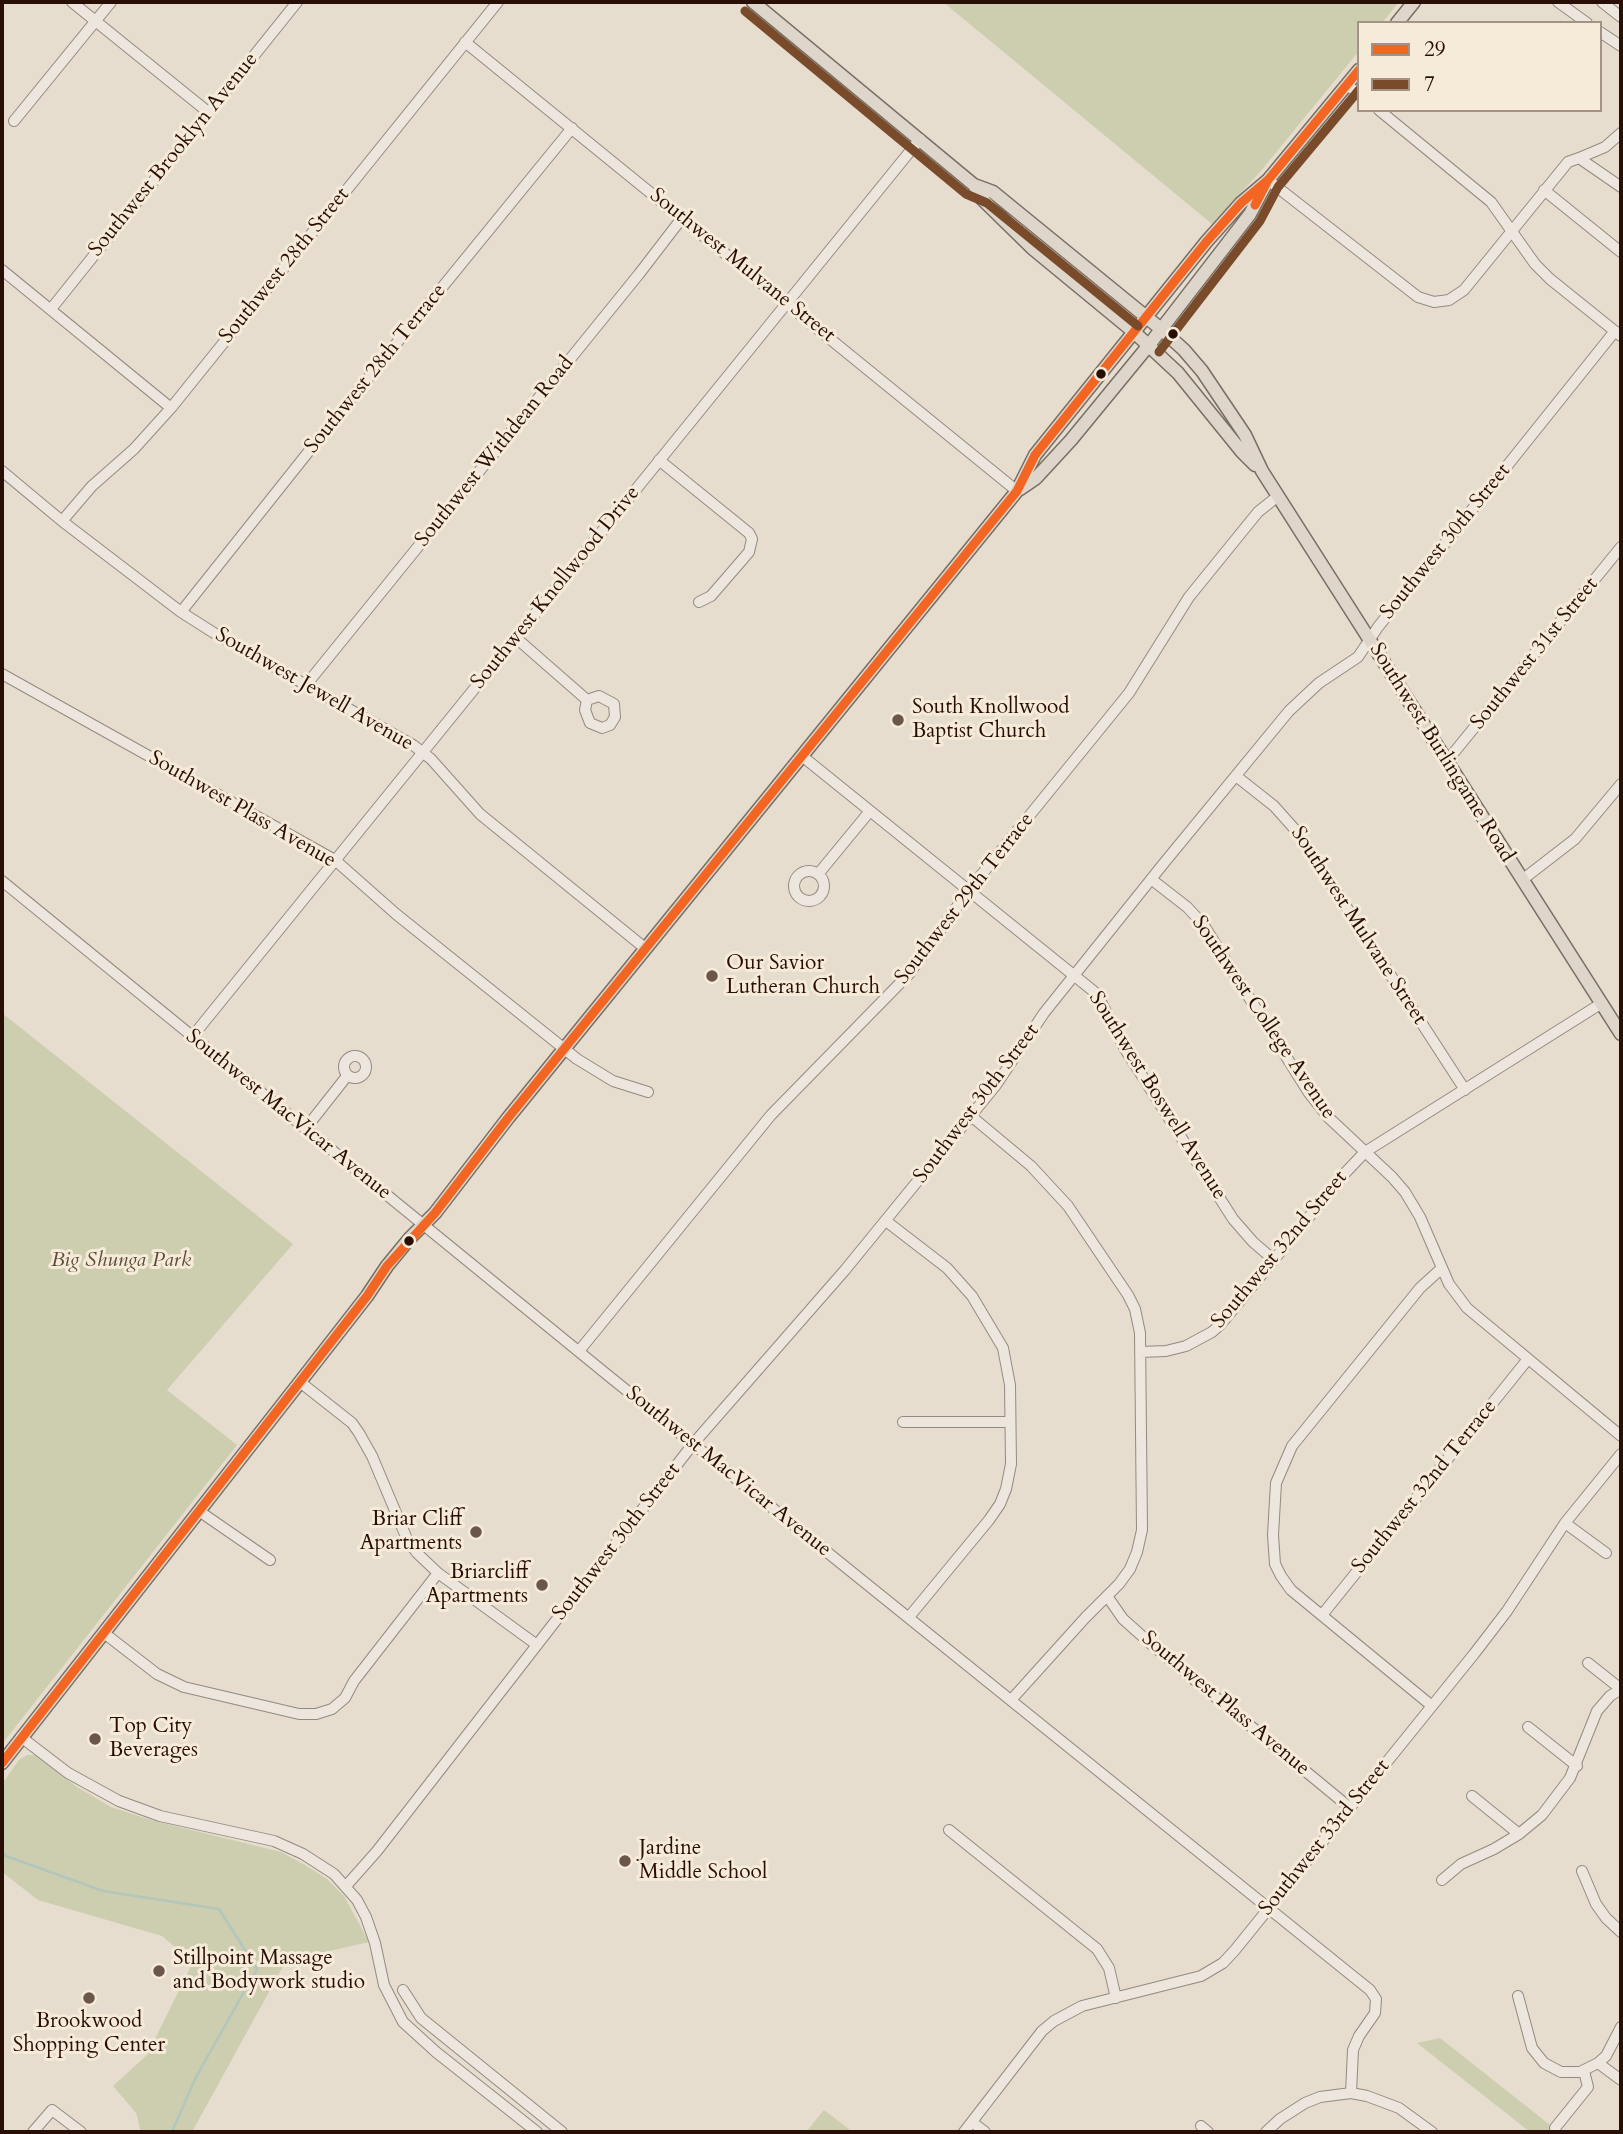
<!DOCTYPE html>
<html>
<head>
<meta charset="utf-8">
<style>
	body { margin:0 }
	#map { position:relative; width:1623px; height:2134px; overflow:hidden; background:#e6ddce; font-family:Cardo,serif }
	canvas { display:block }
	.frame { position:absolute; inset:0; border:4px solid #290e05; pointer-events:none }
	.legend { position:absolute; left:1357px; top:21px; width:245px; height:91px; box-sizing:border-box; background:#f6ead9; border:2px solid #a49284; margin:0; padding:9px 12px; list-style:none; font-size:21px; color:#290e05 }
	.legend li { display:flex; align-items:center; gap:14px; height:35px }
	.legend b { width:35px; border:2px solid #a49284 }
</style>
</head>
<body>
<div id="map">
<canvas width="1623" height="2134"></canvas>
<div class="frame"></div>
<ul class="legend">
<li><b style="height:9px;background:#f26522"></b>29</li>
<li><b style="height:9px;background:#7a4b2a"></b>7</li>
</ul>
</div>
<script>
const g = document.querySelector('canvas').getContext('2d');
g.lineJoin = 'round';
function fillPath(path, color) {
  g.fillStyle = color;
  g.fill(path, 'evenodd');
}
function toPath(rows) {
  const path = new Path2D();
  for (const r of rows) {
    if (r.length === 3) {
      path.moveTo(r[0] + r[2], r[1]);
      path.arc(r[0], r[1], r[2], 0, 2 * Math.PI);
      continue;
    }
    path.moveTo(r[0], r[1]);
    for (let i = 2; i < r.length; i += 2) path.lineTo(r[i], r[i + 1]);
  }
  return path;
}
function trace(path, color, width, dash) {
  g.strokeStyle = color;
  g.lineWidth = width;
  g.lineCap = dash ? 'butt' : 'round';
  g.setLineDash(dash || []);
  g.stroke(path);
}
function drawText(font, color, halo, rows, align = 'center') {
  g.font = font + ' Cardo,serif';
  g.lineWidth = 6;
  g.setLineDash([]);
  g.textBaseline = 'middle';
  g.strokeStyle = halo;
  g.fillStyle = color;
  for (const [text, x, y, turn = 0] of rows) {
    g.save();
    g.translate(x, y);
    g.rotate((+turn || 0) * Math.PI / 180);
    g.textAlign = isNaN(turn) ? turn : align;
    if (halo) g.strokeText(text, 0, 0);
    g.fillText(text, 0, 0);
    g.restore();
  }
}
fillPath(toPath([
	[943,2,1399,2,1382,23,1359,23,1359,51,1260,172,1212,224],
	[2,1013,293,1244,167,1390,237,1445,2,1744],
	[27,1755,35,1755,77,1787,111,1807,151,1820,281,1852,305,1865,327,1879,344,1896,369,1942,286,1961,192,2132,141,2132,136,2113,113,2086,147,2055,193,1962,162,1936,38,1900,2,1872,2,1784,19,1760],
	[1440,2038,1559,2132,1530,2132,1417,2043],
	[824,2110,853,2132,806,2132]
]), '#ccceaf');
trace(toPath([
	[2,1852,6,1856,103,1891,219,1909,257,1969,196,2077,172,2132]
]), '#b2c6bc', 2.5);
const minor = toPath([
	[72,2,208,112],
	[1558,2,1587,23],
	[1602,2,1621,17],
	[1600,32,1621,46],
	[465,42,1017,491],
	[1347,85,1359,94],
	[1379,110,1491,202,1535,264,1550,279,1621,336],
	[14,121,111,2],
	[1579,158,1605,147,1621,133],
	[1268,180,1418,297,1434,302,1449,300,1464,290,1568,162,1579,158,1621,187],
	[1544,190,1621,252],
	[2,270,171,408],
	[51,309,297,2],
	[659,460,749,533,752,539,749,552,711,596,699,602],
	[2,471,62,521,181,612,214,633,413,745,431,759,480,814,646,949],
	[62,521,92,486,134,449,171,408,498,2],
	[181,612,325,431,572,128],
	[515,637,587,700,585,710,590,723,602,728,610,725,615,717,614,704,599,696,587,700],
	[2,674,335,860,396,914,577,1059,613,1081,648,1092],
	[306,685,639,274,682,218],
	[802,756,1097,994,1125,1049,1233,1219,1253,1242,1274,1260],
	[1447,761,1621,547],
	[1236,776,1274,806,1299,834,1465,1090],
	[809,886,15],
	[819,873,870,811],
	[1151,879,1187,907,1203,924,1309,1093,1328,1117,1392,1177,1405,1192,1420,1217,1449,1284,1467,1308,1621,1436],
	[1522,880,1575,839,1621,784],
	[2,881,610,1377,1370,1990,1376,1999,1375,2013,1359,2036,1353,2050,1351,2093],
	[192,1037,920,139],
	[355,1067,11],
	[971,1116,1031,1166,1068,1206,1128,1295,1135,1309,1140,1333,1142,1530,1137,1552,1130,1569,1119,1584,1085,1618,1011,1700],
	[306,1128,347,1076],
	[886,1221,947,1268,972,1296,1003,1348,1010,1385,1011,1464,1006,1489,1000,1504,989,1520,909,1617],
	[579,1351,771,1115,909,974,969,890,1129,693,1189,597,1258,512,1278,496],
	[1140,1352,1166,1351,1186,1346,1212,1332,1221,1324,1346,1172,1365,1152,1602,1003],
	[300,1382,352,1423,359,1433,372,1456,407,1539,417,1553,438,1573,537,1645],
	[903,1422,1010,1422],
	[199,1511,270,1560],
	[1565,1523,1606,1553],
	[1107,1596,1123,1619,1151,1644,1349,1807],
	[1322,1615,1528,1359],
	[104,1633,157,1674,184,1687,299,1714,316,1714,332,1709,345,1698,354,1681,438,1573],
	[1588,1663,1621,1689],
	[1432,1706,1291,1590,1281,1576,1275,1564,1273,1535,1276,1483,1292,1446,1420,1288,1442,1268],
	[1528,1727,1577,1766],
	[21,1737,68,1773,119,1801,160,1816,274,1841,303,1854,334,1874,357,1900,366,1917,375,1943,384,1985,403,2022,436,2052,537,2132],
	[1472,1796,1519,1834],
	[949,1830,1097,1949,1109,1968,1116,1998],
	[1582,1871,1596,1904,1606,1918,1621,1932],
	[1442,1880,1461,1864,1494,1849,1519,1834,1542,1815,1570,1778,1597,1711,1610,1696,1621,1689],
	[346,1886,377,1851,693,1444,845,1270,996,1085,1044,1013,1164,863,1289,711,1319,683,1358,657,1378,627,1615,331],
	[403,1990,421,2018,562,2132],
	[1518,1996,1532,2048,1544,2063,1561,2072,1580,2072,1598,2063,1606,2056,1621,2027],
	[1598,2063,1621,2080],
	[972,2122,985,2132],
	[1201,2126,1208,2132],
	[1555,2128,1588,2087,1584,2071],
	[33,2132,52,2110,81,2132],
	[964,2132,1042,2031,1054,2021,1082,2006,1201,1976,1223,1963,1235,1950,1474,1654,1507,1611,1565,1523,1621,1454],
	[1266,2132,1280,2119,1305,2103,1320,2097,1351,2093,1367,2096,1399,2108,1432,2132]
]);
const major = toPath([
	[753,2,974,185,993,192,1161,329,1184,350,1202,371,1245,435,1262,471,1621,1034],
	[1397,23,1414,2],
	[974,185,982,199,1032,248,1134,332,1178,373,1242,452,1255,465],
	[1020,489,1036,478,1071,440,1149,345,1250,214,1268,180,1359,70],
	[2,1763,300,1382,367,1296,387,1266,410,1238,435,1213,508,1118,1017,491,1035,455,1207,241,1241,203,1268,180]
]);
trace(minor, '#938a80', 12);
trace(major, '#776e66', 15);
trace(minor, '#ece6df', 10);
trace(major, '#ded6ca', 12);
trace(toPath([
	[1255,205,1268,180,1359,70],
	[2,1763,367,1296,387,1266,435,1213,508,1118,1017,491,1035,455,1207,241,1241,203,1268,180]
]), '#f26522', 9);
trace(toPath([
	[745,11,966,194,987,203,1138,326],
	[1159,352,1260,221,1278,187,1359,90]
]), '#7a4b2a', 9);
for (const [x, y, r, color] of [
	[1173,334,6,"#290e05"],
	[1101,374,6,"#290e05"],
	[898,720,7,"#6b564b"],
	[712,976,7,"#6b564b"],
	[409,1241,6,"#290e05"],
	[476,1532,7,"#6b564b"],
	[542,1585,7,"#6b564b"],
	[95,1739,7,"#6b564b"],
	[625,1861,7,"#6b564b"],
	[159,1971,7,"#6b564b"],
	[89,1998,7,"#6b564b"]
]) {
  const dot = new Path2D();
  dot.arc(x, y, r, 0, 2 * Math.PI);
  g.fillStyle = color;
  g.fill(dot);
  trace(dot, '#f6ead9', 2.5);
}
drawText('21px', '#290e05', '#f6ead9', [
	["Southwest Brooklyn Avenue",174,155,-51],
	["Southwest 28th Street",285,266,-51],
	["Southwest Mulvane Street",742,266,39],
	["Southwest 28th Terrace",376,369,-51],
	["Southwest Withdean Road",495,452,-51],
	["Southwest 30th Street",1446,542,-51],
	["Southwest Knollwood Drive",556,588,-51],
	["Southwest 31st Street",1535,654,-51],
	["Southwest Jewell Avenue",314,690,30],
	["Southwest Burlingame Road",1441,753,58],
	["Southwest Plass Avenue",242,810,30],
	["Southwest 29th Terrace",965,899,-52],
	["Southwest Mulvane Street",1358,926,57],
	["Southwest College Avenue",1263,1018,56],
	["Southwest Boswell Avenue",1157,1096,58],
	["Southwest 30th Street",977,1104,-53],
	["Southwest MacVicar Avenue",288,1115,39],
	["Southwest 32nd Street",1280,1250,-50],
	["Southwest MacVicar Avenue",728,1472,39],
	["Southwest 32nd Terrace",1425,1487,-51],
	["Southwest 30th Street",617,1542,-52],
	["Southwest Plass Avenue",1225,1704,40],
	["Southwest 33rd Street",1325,1838,-51]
]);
drawText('21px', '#290e05', '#f6ead9', [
	["South Knollwood",912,708],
	["Baptist Church",912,732],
	["Our Savior",726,964],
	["Lutheran Church",726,988],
	["Briar Cliff",462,1520,"right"],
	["Apartments",462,1544,"right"],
	["Briarcliff",528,1573,"right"],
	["Apartments",528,1597,"right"],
	["Top City",109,1727],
	["Beverages",109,1751],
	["Jardine",639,1849],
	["Middle School",639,1873],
	["Stillpoint Massage",173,1959],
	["and Bodywork studio",173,1983],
	["Brookwood",89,2022,"center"],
	["Shopping Center",89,2046,"center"]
], 'left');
drawText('italic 21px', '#5b4d38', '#f6ead9', [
	["Big Shunga Park",121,1261]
]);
</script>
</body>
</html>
